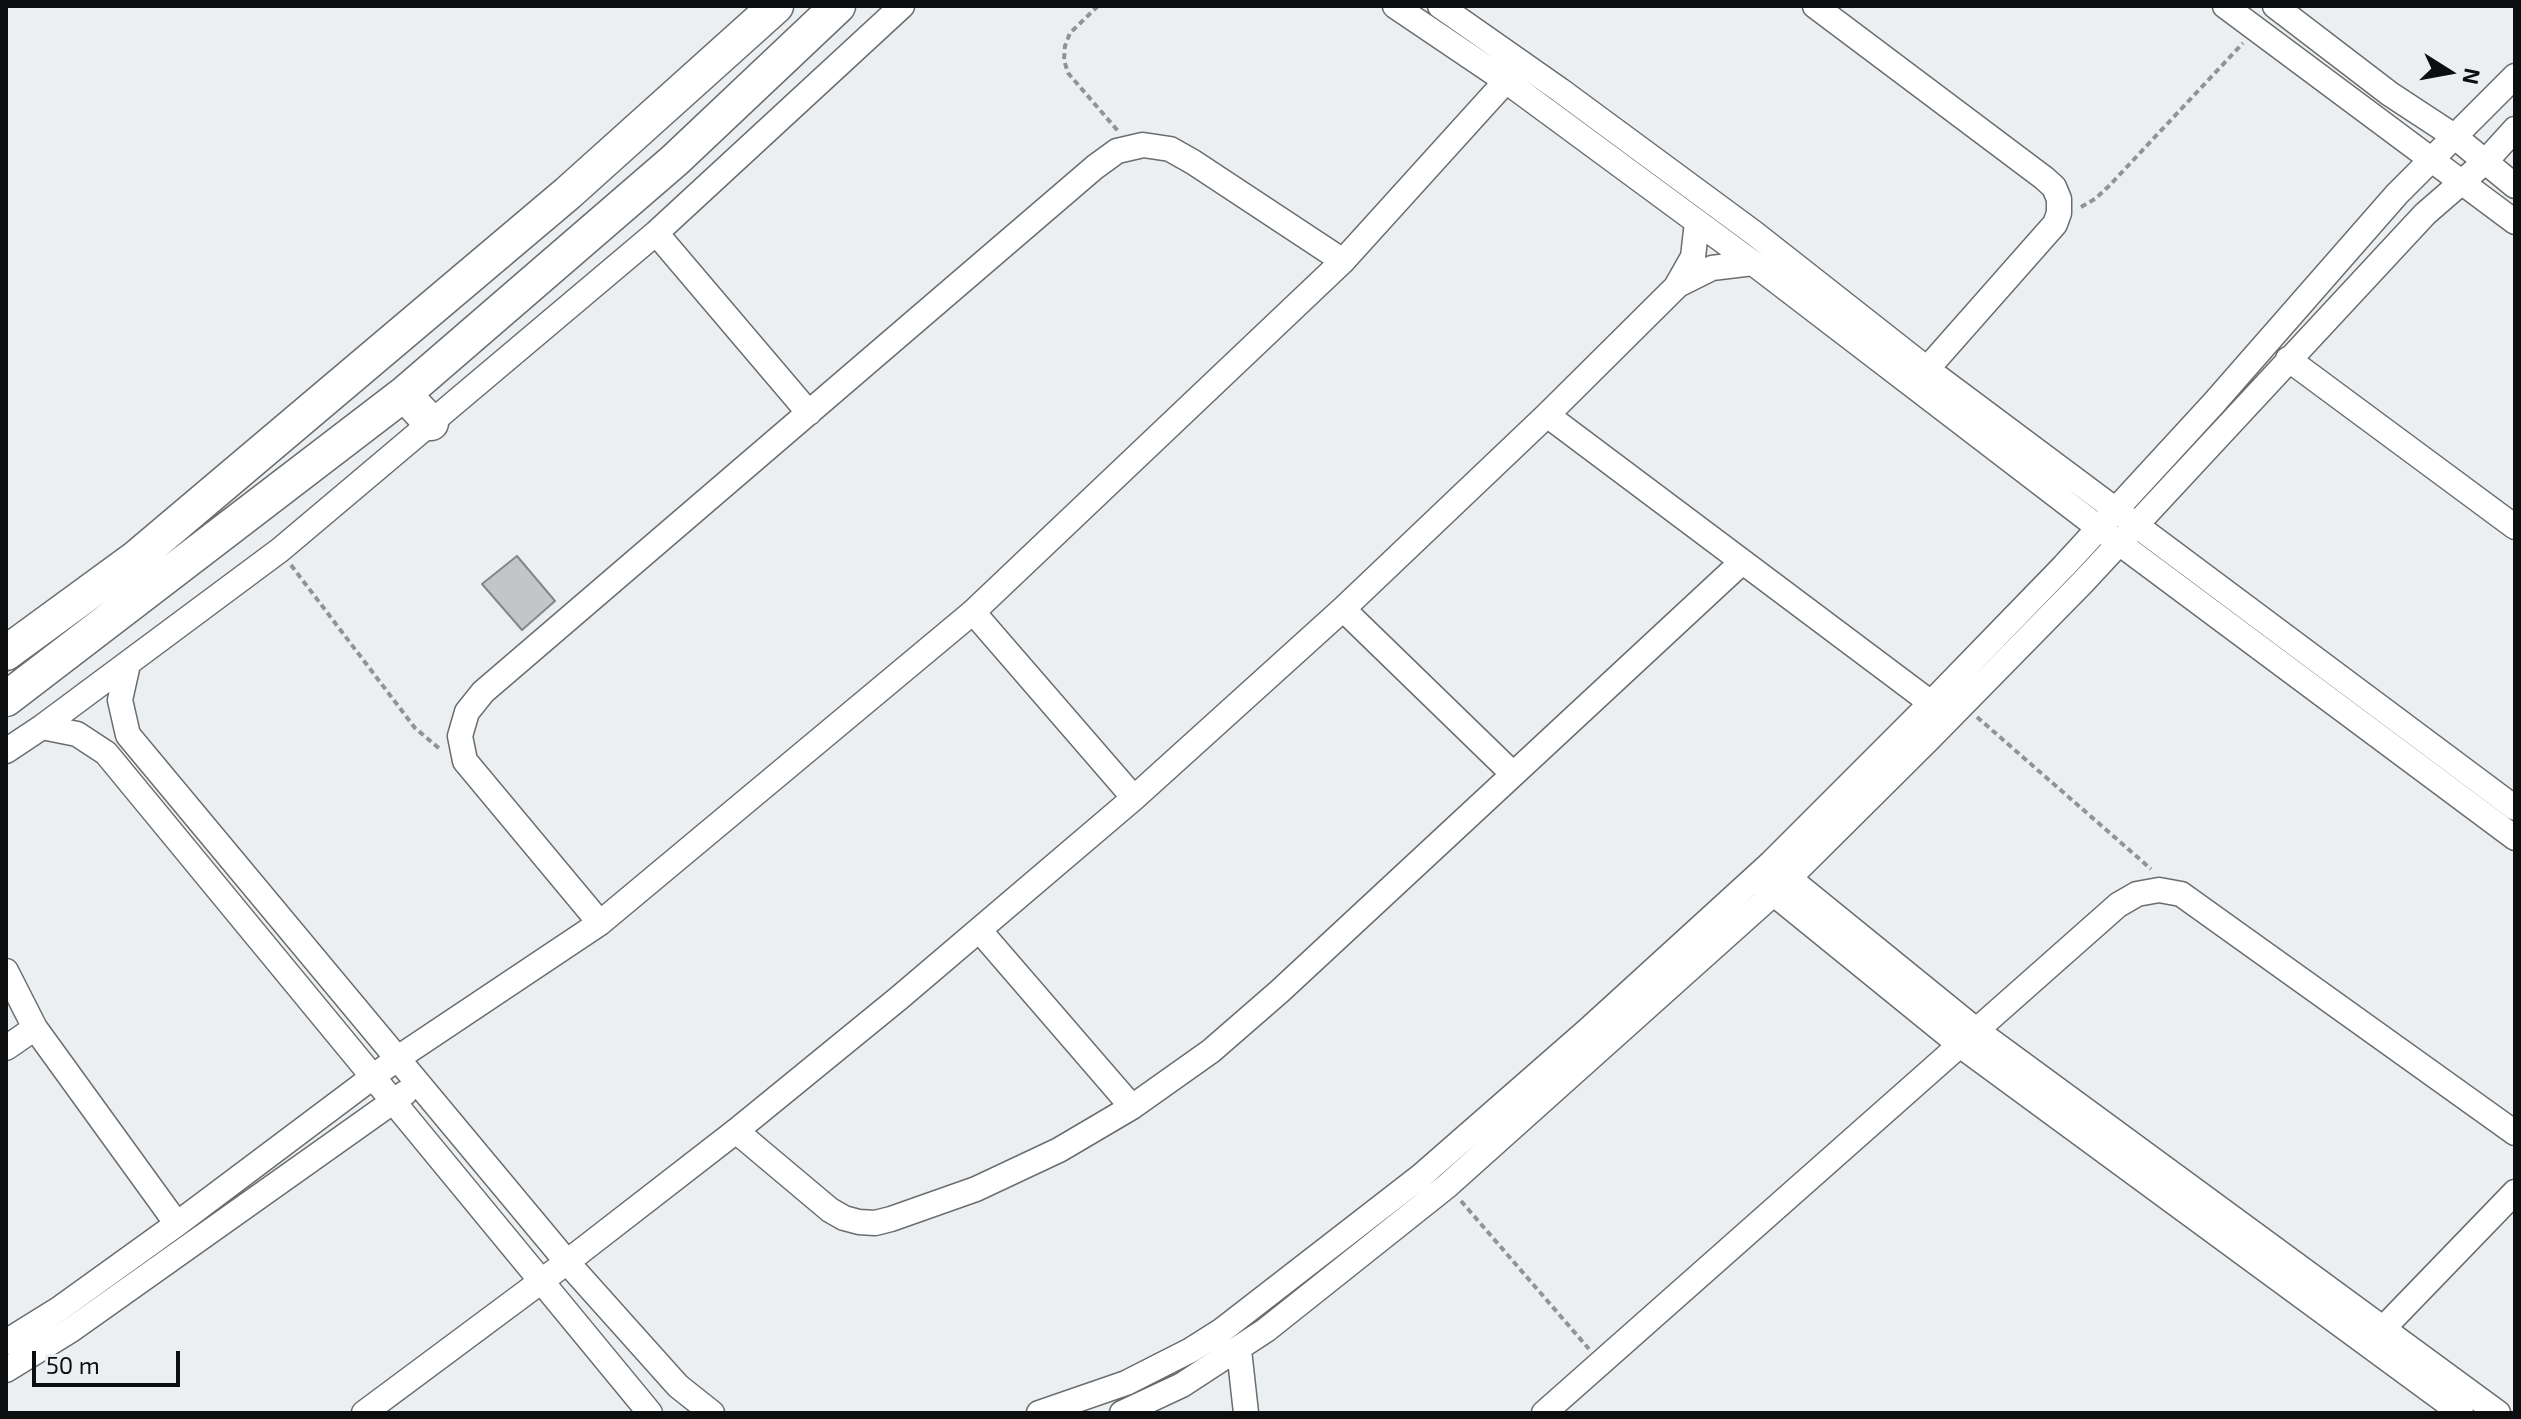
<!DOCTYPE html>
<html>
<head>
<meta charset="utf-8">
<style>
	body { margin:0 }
	#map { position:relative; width:2521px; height:1419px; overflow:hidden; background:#eceff1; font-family:"Exo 2",sans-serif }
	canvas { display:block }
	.frame { position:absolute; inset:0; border:8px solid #0d0e0f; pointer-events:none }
	.north { position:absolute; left:2409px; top:32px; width:80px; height:80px; -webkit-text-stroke:6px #eceff1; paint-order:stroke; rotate:101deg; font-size:22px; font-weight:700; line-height:32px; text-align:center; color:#0d0e0f }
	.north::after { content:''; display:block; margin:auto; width:28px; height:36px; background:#0d0e0f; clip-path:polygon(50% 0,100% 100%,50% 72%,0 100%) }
	.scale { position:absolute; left:32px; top:1351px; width:148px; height:36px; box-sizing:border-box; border:4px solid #0d0e0f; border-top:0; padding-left:10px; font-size:24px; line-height:28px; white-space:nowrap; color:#0d0e0f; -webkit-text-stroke:6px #eceff1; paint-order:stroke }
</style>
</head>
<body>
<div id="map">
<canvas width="2521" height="1419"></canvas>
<div class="frame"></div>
<div class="north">N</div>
<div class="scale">50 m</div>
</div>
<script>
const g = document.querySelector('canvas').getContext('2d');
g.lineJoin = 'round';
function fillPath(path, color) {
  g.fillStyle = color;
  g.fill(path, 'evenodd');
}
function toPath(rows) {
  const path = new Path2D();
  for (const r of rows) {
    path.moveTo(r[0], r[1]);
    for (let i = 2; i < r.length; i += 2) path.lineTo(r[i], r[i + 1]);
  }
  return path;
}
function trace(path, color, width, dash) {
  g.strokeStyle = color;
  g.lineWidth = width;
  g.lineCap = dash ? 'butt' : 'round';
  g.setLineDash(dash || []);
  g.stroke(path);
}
const building = toPath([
	[517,556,555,601,522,630,482,584,517,556]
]);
fillPath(building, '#c3c6c8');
trace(building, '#848688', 2);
const street = toPath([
	[1395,6,1506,81,1753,263,2099,528,2515,838],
	[1440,6,1560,90,1754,233,1927,369,2515,808],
	[1815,6,2044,178,2054,187,2059,199,2059,213,2055,224,1927,369],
	[2225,6,2515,222],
	[2275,6,2390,94,2454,136,2515,186],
	[656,233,809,413],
	[1678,285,1712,268,1753,263],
	[2288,359,2515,527],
	[1547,415,1931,703],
	[1343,609,1513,774],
	[973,612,1134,798],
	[128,664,120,700,128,735,567,1262,678,1386,712,1413],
	[42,727,77,734,106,753,650,1413],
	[6,751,42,727,280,550,656,233,902,6],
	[1779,870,1976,1030,2498,1413],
	[1763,885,1960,1045,2461,1413],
	[600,923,465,761,460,736,467,712,483,692,1095,167,1117,151,1143,145,1170,149,1193,162,1343,261],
	[980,931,1132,1107],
	[6,971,35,1028,177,1224],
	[6,1048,35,1028],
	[736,1131,830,1210,844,1218,859,1222,875,1223,891,1219,976,1189,1059,1150,1132,1107,1211,1051,1280,991,1742,562],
	[2372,1340,2515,1192],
	[6,1342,59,1309,177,1224,398,1058,600,923,973,612,1343,261,1506,81,1520,62],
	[1239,1350,1246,1413],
	[6,1370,71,1330,405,1093],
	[364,1413,567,1262,736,1131,899,998,1134,798,1343,609,1547,415,1676,287,1693,257,1697,222],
	[1039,1413,1126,1383,1191,1350,1221,1331,1421,1176,1588,1030,1771,863,1931,703,2064,566,2214,403,2397,194,2515,76],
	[1122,1413,1182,1385,1266,1330,1447,1186,1773,894,1928,740,2083,582,2425,214,2486,161,2515,129],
	[1544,1413,2118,905,2137,894,2159,890,2181,894,2515,1133]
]);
const secondary = toPath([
	[404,394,431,423],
	[6,653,136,558,568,193,776,6],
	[6,699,404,394,675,160,838,6]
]);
trace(street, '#6a6d6e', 27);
trace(secondary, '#6a6d6e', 37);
trace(toPath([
	[1098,6,1070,33,1065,46,1064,60,1068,73,1118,131],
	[2081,207,2095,199,2109,186,2243,43],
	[291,565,415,728,441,750],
	[1977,717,2151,869],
	[1461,1201,1589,1349]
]), '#919395', 4, [6, 4]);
trace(street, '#fff', 24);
trace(secondary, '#fff', 34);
</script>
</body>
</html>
